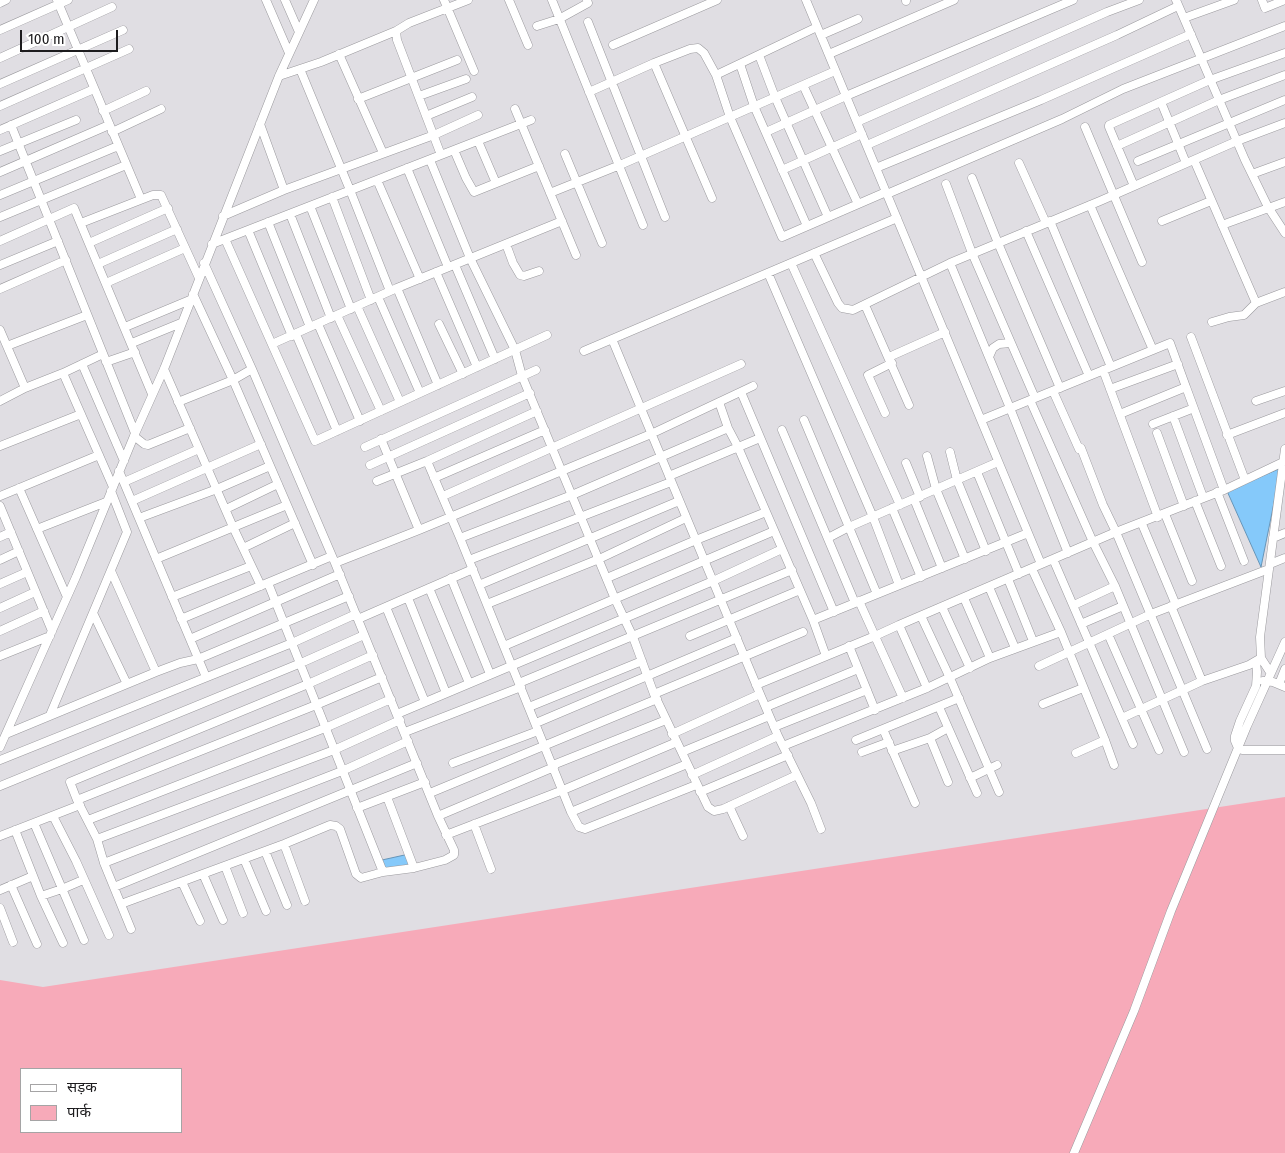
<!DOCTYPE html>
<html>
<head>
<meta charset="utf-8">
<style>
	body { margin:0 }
	#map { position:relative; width:1285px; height:1153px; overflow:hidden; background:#e0dee3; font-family:"Fira Sans Condensed","Noto Sans Devanagari",sans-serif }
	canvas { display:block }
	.legend { position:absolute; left:20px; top:1068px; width:162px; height:65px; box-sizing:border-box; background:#fff; border:1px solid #a5a4a5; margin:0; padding:6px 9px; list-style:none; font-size:15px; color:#1d1c1e }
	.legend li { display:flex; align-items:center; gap:10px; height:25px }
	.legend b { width:25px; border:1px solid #a5a4a5 }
	.scale { position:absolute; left:20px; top:30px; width:98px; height:22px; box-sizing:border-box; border:2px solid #1d1c1e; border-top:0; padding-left:6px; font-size:15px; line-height:18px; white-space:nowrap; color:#1d1c1e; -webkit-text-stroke:4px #fff; paint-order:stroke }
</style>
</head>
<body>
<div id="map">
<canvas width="1285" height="1153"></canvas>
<ul class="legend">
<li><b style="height:6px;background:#fff"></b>सड़क</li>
<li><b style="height:14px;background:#f7aab9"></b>पार्क</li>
</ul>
<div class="scale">100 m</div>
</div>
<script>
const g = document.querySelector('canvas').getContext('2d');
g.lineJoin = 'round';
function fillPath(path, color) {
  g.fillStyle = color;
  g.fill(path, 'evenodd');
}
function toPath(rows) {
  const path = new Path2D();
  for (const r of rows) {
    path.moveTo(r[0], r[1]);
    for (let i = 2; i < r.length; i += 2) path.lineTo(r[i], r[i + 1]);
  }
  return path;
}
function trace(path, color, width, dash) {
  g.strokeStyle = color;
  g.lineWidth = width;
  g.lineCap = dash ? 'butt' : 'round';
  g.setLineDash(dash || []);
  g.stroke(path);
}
fillPath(toPath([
	[1285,797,1285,1153,0,1153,0,980,43,987],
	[21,1069,181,1069,181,1132,21,1132]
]), '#f7aab9');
const water = toPath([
	[1281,468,1261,567,1227,491,1281,468],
	[409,854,412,871,385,874,382,860,409,854]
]);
fillPath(water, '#85c9fa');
trace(water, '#6695b8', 1);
const minor = toPath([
	[57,0,141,199],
	[266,0,289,53],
	[285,0,299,32],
	[444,0,474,71],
	[509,0,528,45],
	[552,0,643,225],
	[806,0,1041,564],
	[906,0,906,1],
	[1176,0,1245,160,1268,207,1285,233],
	[1262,0,1265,8,1285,0],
	[0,3,6,0],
	[1184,18,1234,0],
	[588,22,665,217],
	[537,26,559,19,588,3,587,0],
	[0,30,68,0],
	[821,35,858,19],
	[613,45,717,0],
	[339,54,383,153],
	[829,54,954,0],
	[759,55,775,97,828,217],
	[0,58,112,7],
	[654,63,712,198],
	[740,64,754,106,807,226],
	[300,69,350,190,390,291],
	[716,75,817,27],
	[279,76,321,62,396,31],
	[0,84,123,30],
	[803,85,858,204],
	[589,92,654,63,690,49,698,48,704,53,716,75,730,117,782,237,886,192],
	[419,96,466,79],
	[358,99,457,60],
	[1161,102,1186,163],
	[0,106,129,49],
	[515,109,576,255],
	[103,111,146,91],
	[426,116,472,97],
	[857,122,1107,12,1139,0],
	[260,124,284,190],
	[11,125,135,433],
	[1085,127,1142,262],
	[0,130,94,89],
	[112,132,161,109],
	[766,132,846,96,1073,0],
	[478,141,496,183],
	[867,145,1117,35,1178,6],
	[1117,146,1219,100,1285,75],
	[454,150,466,178,474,192,539,166],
	[0,151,76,120],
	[565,154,602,243],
	[441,155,397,40,396,31,409,23,468,0],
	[430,160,470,258,515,350,522,376,615,599,633,637,654,694,708,807,714,811,723,809,797,775],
	[1194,160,1256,303],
	[1138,161,1285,100],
	[1019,163,1046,223],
	[407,168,448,267],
	[876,168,1041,100,1191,34],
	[782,170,862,134],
	[0,172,109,125],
	[1252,174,1285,162],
	[972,178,998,243,1060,388],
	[377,180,420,279],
	[946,184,972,253,1035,398],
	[1134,186,1109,127,1109,125,1210,80,1285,53],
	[550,193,620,165,835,71],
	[887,194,1062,119,1123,89,1285,26],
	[0,195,118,146],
	[332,197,371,300],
	[1090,205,1153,350],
	[310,206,351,309],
	[290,214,331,318],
	[223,216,284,190,434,135,478,115],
	[0,217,126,165],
	[1050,221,1111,367],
	[1162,221,1211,201],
	[268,222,310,327],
	[81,223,153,195,161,195,199,278],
	[1222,225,1285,202],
	[248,230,292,336],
	[1026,231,1089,376],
	[225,239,315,441,547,335],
	[0,241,74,208,152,394],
	[89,243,168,208],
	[212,244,531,120],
	[506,244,513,263,520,275,524,276,539,271],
	[814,253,838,303,842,308,853,310,950,263,1100,201,1237,141,1285,123],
	[791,263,900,505],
	[950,263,1010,408,1068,553],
	[98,264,177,229],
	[0,265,58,241],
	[455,265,495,359],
	[436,272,477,367],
	[768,273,873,517,899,585],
	[106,283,185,248],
	[397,288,438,385],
	[0,289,66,260],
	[193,294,233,380,313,565],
	[378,297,420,393],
	[865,305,909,405],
	[357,306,400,402],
	[337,315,381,411],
	[1212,322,1229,317,1244,315,1256,303,1285,292],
	[318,324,360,421],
	[439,324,463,374],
	[125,327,190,300],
	[0,330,25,388],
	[296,334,337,431],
	[1191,337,1245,480],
	[612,339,760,694,778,736,811,803,821,829],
	[132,343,181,323],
	[272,344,397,288,562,221],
	[7,346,87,315],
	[584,351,897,218],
	[889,357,945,332],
	[989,357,993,348,999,344,1011,343],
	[106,362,135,352],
	[82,364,124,461],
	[164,369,233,527,261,586],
	[1103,370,1158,517],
	[63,373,113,487],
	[1110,389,1178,364],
	[1053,391,1079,449],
	[741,392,834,612],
	[1030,400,1093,542,1115,586,1184,752],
	[0,401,25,388,63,373,103,354],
	[1256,401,1285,391],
	[178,402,233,380,252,369],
	[719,402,728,428,738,447,813,620,826,656],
	[885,413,868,375,892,363],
	[1120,414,1186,387,1224,490],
	[1173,416,1203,497],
	[804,420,877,594],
	[981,420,1170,343,1186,387],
	[1153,424,1189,410],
	[782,430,855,603],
	[1157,433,1184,506],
	[1227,435,1285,413],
	[134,436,144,444,148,445,190,428],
	[381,439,419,530],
	[0,446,81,414],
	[365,447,536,370],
	[1081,448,1103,505,1116,532,1207,749],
	[950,452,957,480,986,551],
	[927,456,936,489,965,559],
	[427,461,460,538,571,812,579,827,585,829,696,785],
	[906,463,920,497],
	[370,465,530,393],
	[119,471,206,677],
	[977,472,1019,574],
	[669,476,760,438],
	[434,478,545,430],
	[377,481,427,461,537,411],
	[124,482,199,449],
	[19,488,67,597],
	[1217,492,1244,561],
	[0,496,99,455],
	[443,496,741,364],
	[914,499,942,568],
	[132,501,261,444],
	[1195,501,1221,566],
	[0,506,52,631],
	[892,508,921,577],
	[226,509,278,484],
	[1165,514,1192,581],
	[139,518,217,489,270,466],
	[1142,524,1176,605],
	[37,529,106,502],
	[0,537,11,532],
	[460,538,572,495,728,428],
	[828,538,849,527,998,462],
	[1273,538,1285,533],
	[243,548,295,523],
	[156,559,287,505],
	[1053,559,1133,744],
	[0,560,19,551],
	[469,560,671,482],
	[335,563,419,530,651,434,753,386],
	[1270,564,1285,558],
	[1032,569,1061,632,1105,740,1114,765],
	[451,578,490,674],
	[607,578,696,540,766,512],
	[1008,579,1033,641],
	[268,583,383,872],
	[0,584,27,572],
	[479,585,679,501],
	[989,587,1015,648],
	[429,588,469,683],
	[172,597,251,566],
	[408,598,446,693],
	[964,598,990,658],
	[859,601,903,698],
	[487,604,599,559,686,518],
	[1074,605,1115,586],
	[1171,606,1202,681],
	[386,607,425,702],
	[942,607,970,668],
	[0,608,35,592],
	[93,613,127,684],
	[921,616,950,678,999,792],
	[181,619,332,556],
	[358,619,473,569],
	[813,620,1028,533],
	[1081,624,1123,606],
	[899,625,927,688],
	[0,631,44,611],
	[1108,634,1159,750],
	[690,636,800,590],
	[190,639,340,574],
	[504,646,774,531],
	[849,646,875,710],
	[0,656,50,636],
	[1256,662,1257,672,1256,686,1240,721,1235,736,1235,741,1238,748,1242,750,1285,750],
	[1039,666,1151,614,1269,569],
	[156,672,180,663,198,659,349,596],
	[1270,672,1261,658,1260,637,1285,449],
	[1263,681,1273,682,1285,687],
	[519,683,792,570],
	[1279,684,1285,669],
	[756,685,875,636,899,625,1116,532,1224,490,1285,461],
	[654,694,803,632],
	[1043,704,1083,688],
	[529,707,642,661],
	[766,707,858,669],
	[939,707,977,793],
	[397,714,713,581,782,549],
	[50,715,127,532,111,491],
	[1122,718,1202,681,1249,665,1261,658],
	[536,723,737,638],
	[774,727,867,690],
	[883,729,915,803],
	[405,732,521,687],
	[6,734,156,672,111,571],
	[672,734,760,694],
	[930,738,948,782],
	[856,740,959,698],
	[783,746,927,688,990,658,1061,632],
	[0,747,76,577,134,436,164,369,279,76,314,0],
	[892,751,930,738,948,728],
	[682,752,769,716],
	[862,752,889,742],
	[1076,753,1105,740],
	[0,760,292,643,356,614],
	[453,763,538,731],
	[553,765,666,720],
	[692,775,778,736],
	[970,778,997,765],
	[0,786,301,663,364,635],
	[700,792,788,755],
	[430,793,657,699],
	[387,797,414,868],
	[77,800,70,782,308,684,373,655],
	[729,806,743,836],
	[357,808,425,782],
	[571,812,687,764],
	[53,816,76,861,109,935],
	[438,816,554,767],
	[88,820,325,728,391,699],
	[34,823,84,940],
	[474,824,491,869],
	[15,830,41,896,63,943],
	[446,835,563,790,677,742],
	[0,836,80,805],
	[97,839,334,750,400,720],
	[284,844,305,901],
	[265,851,287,905],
	[244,859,266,911],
	[104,863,342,771,408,741],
	[225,866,243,913],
	[203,874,223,920],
	[182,882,200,921],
	[11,885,37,944],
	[114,887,417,763],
	[0,890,33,876],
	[41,896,62,889,83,880],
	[121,904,284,844,330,825,336,826,340,829,356,874,361,878,383,872,414,868,445,860,454,855,454,850,438,816,335,563,252,369,204,263],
	[0,908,13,942],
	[131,929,104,863,97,839,77,800,316,705,382,677],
	[1074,1153,1134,1011,1171,911,1247,726,1285,642]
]);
trace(minor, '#9a999d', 9);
trace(minor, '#fff', 8);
</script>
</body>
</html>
